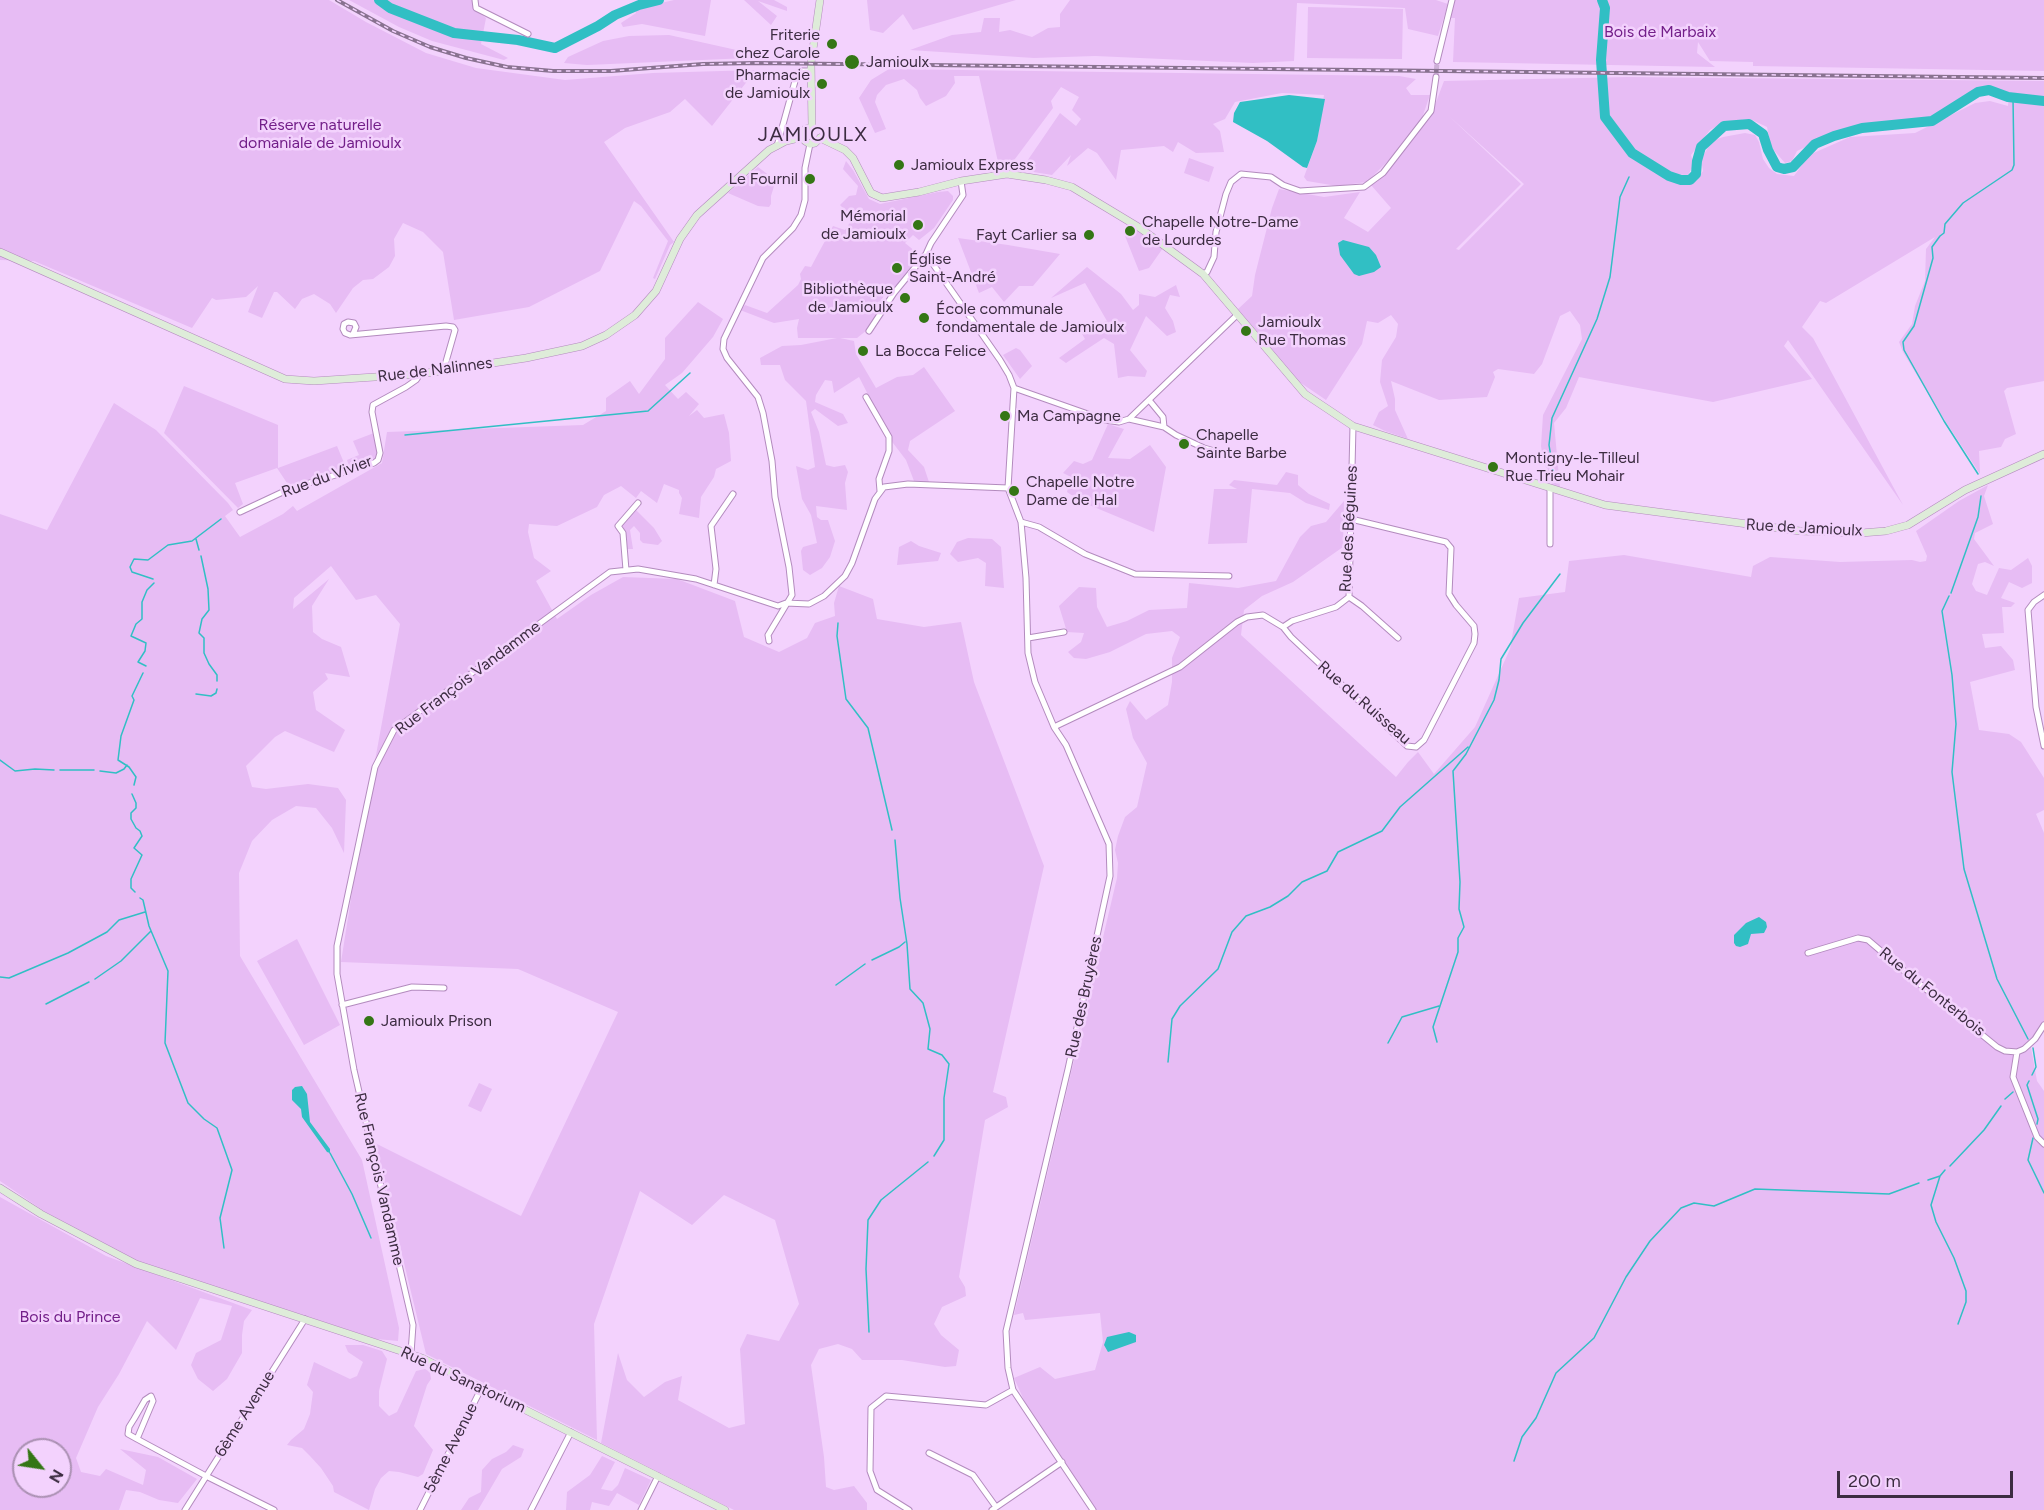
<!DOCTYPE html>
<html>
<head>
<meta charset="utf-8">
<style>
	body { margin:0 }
	#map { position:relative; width:2044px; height:1510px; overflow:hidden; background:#f3d2fd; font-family:Figtree,sans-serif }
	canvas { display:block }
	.north { position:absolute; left:12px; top:1438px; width:60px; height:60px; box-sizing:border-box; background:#f3d2fd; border:2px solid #aa90b2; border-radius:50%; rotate:120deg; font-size:16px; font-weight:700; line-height:24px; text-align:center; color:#3c2c41 }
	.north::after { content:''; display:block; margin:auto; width:21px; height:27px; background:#347615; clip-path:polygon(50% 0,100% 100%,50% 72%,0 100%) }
	.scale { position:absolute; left:1837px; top:1471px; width:176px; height:27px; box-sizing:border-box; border:3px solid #3c2c41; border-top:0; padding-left:8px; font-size:18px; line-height:21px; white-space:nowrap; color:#3c2c41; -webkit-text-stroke:4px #f3d2fd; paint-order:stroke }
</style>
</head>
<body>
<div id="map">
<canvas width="2044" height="1510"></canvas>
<div class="north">N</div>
<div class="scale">200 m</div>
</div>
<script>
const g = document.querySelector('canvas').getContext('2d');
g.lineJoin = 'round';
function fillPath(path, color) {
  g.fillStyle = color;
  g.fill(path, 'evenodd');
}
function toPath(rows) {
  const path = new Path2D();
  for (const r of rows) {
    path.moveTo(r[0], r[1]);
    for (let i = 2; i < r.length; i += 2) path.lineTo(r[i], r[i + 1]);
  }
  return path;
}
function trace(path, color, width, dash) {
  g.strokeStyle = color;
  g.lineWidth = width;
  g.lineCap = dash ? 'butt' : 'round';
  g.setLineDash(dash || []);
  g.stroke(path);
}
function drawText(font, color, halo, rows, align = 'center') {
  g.font = font + ' Figtree,sans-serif';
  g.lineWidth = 5;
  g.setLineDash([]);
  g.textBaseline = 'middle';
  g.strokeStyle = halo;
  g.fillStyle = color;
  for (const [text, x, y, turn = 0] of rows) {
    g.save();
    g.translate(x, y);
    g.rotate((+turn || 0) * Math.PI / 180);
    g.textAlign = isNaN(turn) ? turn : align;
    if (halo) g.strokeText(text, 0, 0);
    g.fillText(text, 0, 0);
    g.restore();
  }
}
fillPath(toPath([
	[0,0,329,0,366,22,426,53,476,68,565,80,653,73,756,70,712,126,685,99,670,112,625,128,604,142,674,242,670,245,655,279,653,278,668,241,641,206,634,201,600,271,529,307,454,320,443,252,423,232,403,223,394,239,395,256,389,267,373,279,363,280,353,288,336,313,330,304,314,294,302,299,295,309,277,292,274,292,262,318,248,312,258,286,246,297,216,300,212,298,192,328,34,261,0,260],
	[349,0,473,0,475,9,486,18,481,44,508,58,504,60,432,41,399,27],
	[674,0,711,0,705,36,642,24,623,27,621,23,636,13,635,9],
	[744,0,774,0,787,7,787,11,758,1,777,16,771,25],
	[867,0,1016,0,913,30,903,14,883,33,870,30],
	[1070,0,1436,0,1448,4,1438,36,1408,29,1405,8,1297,3,1294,61,1253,63,1095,56,1034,58,910,50,952,35,981,32,984,18,1000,18,999,32,1010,30,1032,37,1048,28,1060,27,1060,14],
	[1453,0,2044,0,2044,71,1753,66,1753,62,1710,61,1698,42,1697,53,1715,67,1453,62,1455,18,1450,18],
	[1308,7,1403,9,1402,59,1307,58],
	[669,35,750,53,748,58,587,65,564,63,568,57,603,41,629,36],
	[889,69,1399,76,1416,79,1406,88,1411,95,1430,95,1422,118,1391,158,1367,182,1337,186,1307,181,1304,177,1317,141,1324,95,1282,93,1235,102,1225,119,1213,124,1220,131,1224,152,1196,153,1178,142,1173,152,1164,146,1121,150,1116,180,1097,153,1088,148,1067,166,1071,155,1052,175,1021,170,1060,113,1076,126,1081,119,1072,110,1079,97,1061,87,1051,101,1053,108,1009,167,1000,171,979,76,954,76,955,83,946,96,926,106,920,98,917,90,904,79,886,85,877,95,875,102,886,129,875,133,859,98,871,80],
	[1627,77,2044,81,2044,381,2007,388,2004,391,2016,434,2005,439,2001,447,1979,451,1980,474,1936,407,1903,352,1899,342,1912,324,1915,306,1925,281,1926,249,1935,237,1826,303,1820,301,1802,327,1813,338,1903,505,1788,340,1784,346,1812,379,1713,402,1579,377,1566,408,1554,423,1560,488,1552,485,1543,459,1541,446,1543,415,1582,339,1580,325,1570,311,1560,316,1542,364,1534,374,1498,369,1493,372,1495,377,1487,397,1439,400,1391,381,1395,399,1395,410,1408,439,1385,431,1373,425,1379,412,1388,406,1380,382,1382,360,1396,337,1398,324,1391,315,1378,323,1367,321,1362,344,1326,400,1298,381,1237,310,1252,296,1255,275,1272,208,1279,189,1324,197,1360,192,1344,218,1368,232,1391,208,1371,185,1377,182,1430,118,1444,81],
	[1989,88,2009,93,2008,106,1990,101,1975,103,1915,133,1850,137,1809,155,1794,176,1777,174,1769,168,1763,159,1759,142,1755,135,1745,133,1723,137,1712,141,1701,159,1703,171,1697,180,1690,184,1675,183,1662,174,1688,175,1694,165,1691,155,1710,130,1724,122,1750,119,1767,127,1771,147,1785,163,1792,161,1797,151,1833,134,1860,125,1931,119,1977,89],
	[1450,117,1524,184,1459,250,1456,249,1521,184],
	[1189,158,1214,167,1209,182,1184,173],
	[846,161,853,170,869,199,880,204,938,192,948,191,953,196,953,200,934,228,919,240,913,235,905,243,921,256,897,288,886,292,882,299,885,302,867,330,857,338,840,338,854,341,856,354,876,388,897,377,913,375,924,367,955,411,910,441,908,450,924,467,929,482,914,481,906,460,893,443,859,377,834,393,832,381,825,380,816,395,815,402,843,414,848,423,838,426,815,409,811,412,819,432,826,465,834,467,845,465,848,472,845,483,847,510,816,506,817,517,821,520,828,520,835,541,830,557,822,568,810,575,803,570,801,551,803,547,817,543,811,515,802,499,796,466,808,470,815,467,806,401,785,380,780,365,761,365,760,358,782,346,801,345,837,338,798,338,797,328,799,319,774,323,740,310,745,305,767,313,798,285,801,279,800,274,805,266,811,267,833,226,845,230,853,218,840,205,849,196,856,195,858,186,843,169],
	[758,167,774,179,775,183,771,196,771,204,769,207,758,206,728,193],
	[1134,229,1163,248,1149,268,1139,271,1125,236],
	[958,238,1008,245,1060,254,1033,286,1019,286,1004,302,992,287,979,293],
	[1087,267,1121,294,1133,310,1139,305,1139,294,1155,297,1176,285,1180,297,1170,295,1165,308,1173,321,1176,332,1167,336,1146,316,1130,350,1147,371,1145,377,1128,376,1118,378,1114,344,1104,338,1066,363,1059,358,1085,339,1079,329,1107,321,1085,283,1051,298],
	[698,302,723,319,713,337,682,373,665,385,678,399,686,392,699,404,689,416,697,410,704,418,724,414,729,433,731,461,716,469,714,477,701,497,699,518,679,514,682,498,679,493,679,490,664,484,657,503,641,491,636,498,621,486,604,495,597,507,557,526,529,524,528,532,534,558,551,571,536,581,557,619,591,595,623,577,677,579,735,601,744,637,779,652,807,638,815,623,835,616,834,603,839,586,873,599,877,619,924,627,961,622,974,682,1044,866,993,1092,1006,1097,1008,1107,985,1120,959,1277,965,1287,966,1296,942,1307,934,1324,941,1335,959,1350,956,1366,945,1367,902,1360,862,1360,852,1349,838,1344,819,1349,811,1365,824,1457,826,1487,834,1490,854,1486,867,1503,867,1510,734,1510,601,1443,618,1353,627,1380,644,1397,665,1382,682,1376,678,1400,729,1428,745,1424,740,1349,747,1334,779,1341,799,1304,775,1220,724,1195,692,1225,640,1191,594,1324,597,1440,426,1354,375,1143,521,1216,618,1012,518,969,341,962,359,848,400,624,376,595,356,600,331,566,294,598,293,609,329,579,312,606,313,632,322,639,341,647,350,677,325,673,328,679,313,692,316,710,345,730,334,752,285,731,275,737,246,766,252,787,266,789,308,784,338,788,346,800,344,853,332,828,316,808,296,806,272,820,252,841,239,873,240,956,362,1160,399,1328,398,1341,376,1339,139,1262,44,1211,0,1181,0,514,47,530,114,403,156,430,228,503,233,510,225,516,240,537,283,514,293,506,297,511,382,463,387,432,583,425,606,411,606,398,630,381,639,394,665,359,665,338],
	[1016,348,1020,350,1032,366,1020,379,1003,355],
	[184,386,278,425,278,468,337,446,347,470,289,486,277,468,235,483,243,504,238,508,164,433],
	[1108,424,1124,429,1108,458,1130,459,1150,445,1166,467,1154,532,1082,502,1067,492,1071,477,1063,473,1074,461,1083,464,1092,460],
	[374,433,378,451,375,459,350,469,347,460,359,455,353,441],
	[1286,472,1298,475,1298,485,1309,494,1330,504,1329,510,1306,503,1290,493,1252,489,1247,543,1208,544,1214,489,1237,489,1229,485,1234,480,1277,485],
	[1988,485,1984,496,1993,524,1975,533,1974,539,1994,566,1985,562,1978,564,1972,584,1976,591,1987,595,1999,568,2011,570,2028,558,2032,566,2032,583,2022,588,2009,582,2001,598,2015,603,2011,607,2002,607,2004,633,1982,634,1985,648,2001,646,2013,660,2015,670,1970,682,1979,730,2009,734,2021,742,2044,778,2044,810,2036,814,2044,833,2044,1022,2030,1042,2037,1081,2044,1091,2044,1510,1096,1510,1031,1416,1014,1378,1040,1367,1055,1379,1095,1370,1103,1342,1100,1313,1025,1320,1023,1313,1014,1315,1117,878,1118,863,1115,850,1118,836,1125,817,1137,807,1147,763,1133,738,1126,709,1130,701,1146,720,1168,705,1172,682,1172,658,1180,637,1172,631,1146,634,1110,652,1086,659,1074,658,1068,652,1081,642,1084,633,1067,632,1059,606,1079,587,1096,588,1097,607,1107,627,1127,621,1149,610,1187,608,1189,583,1238,588,1276,581,1300,537,1311,526,1326,522,1344,501,1343,547,1293,582,1262,596,1244,610,1241,635,1396,777,1408,762,1418,752,1434,774,1475,727,1510,649,1519,598,1565,592,1569,561,1624,555,1751,577,1753,566,1770,557,1840,562,1912,560,1920,562,1926,561,1927,556,1916,531,1959,501],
	[635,509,654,528,662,541,658,545,643,543,640,540,640,533,634,526,630,530,633,549,625,549,622,523],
	[968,538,992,539,1001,547,1004,588,985,586,986,563,978,558,958,562,950,554,957,542],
	[911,541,919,546,941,553,938,561,897,565,899,547],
	[297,939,340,1025,304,1045,257,961],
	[479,1083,492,1089,481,1112,468,1106],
	[0,1197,106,1256,252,1310,244,1321,242,1335,242,1353,227,1379,213,1391,198,1379,191,1365,196,1353,221,1340,232,1306,200,1298,176,1350,147,1321,119,1374,98,1407,76,1458,81,1472,100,1476,106,1469,143,1485,146,1470,120,1449,158,1457,197,1479,178,1503,159,1500,140,1492,126,1490,119,1510,0,1510],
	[24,1450,60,1450,60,1486,24,1486],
	[345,1345,363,1345,382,1351,387,1359,379,1391,379,1406,389,1416,397,1412,416,1371,425,1369,430,1372,431,1379,427,1385,414,1426,433,1450,423,1474,418,1477,399,1472,389,1471,381,1478,375,1489,369,1510,334,1492,333,1486,321,1468,310,1456,302,1448,287,1445,291,1440,304,1429,310,1414,313,1392,307,1385,314,1362,350,1379,357,1376,363,1362,348,1352],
	[513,1445,524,1449,521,1457,502,1469,478,1510,461,1510,469,1498,481,1492,482,1470,492,1459,506,1452],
	[602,1456,615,1462,601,1489,612,1491,618,1485,625,1468,651,1480,639,1505,617,1493,609,1506,592,1502,590,1510,566,1510,567,1492,590,1475]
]), '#e7bcf4');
fillPath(toPath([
	[1289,95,1325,99,1317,141,1307,168,1303,167,1267,141,1233,122,1234,113,1240,102],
	[1343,240,1369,247,1376,255,1381,267,1374,272,1359,276,1354,274,1340,255,1338,243],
	[1759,917,1766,922,1767,927,1764,933,1751,934,1748,944,1740,947,1736,946,1734,943,1734,935,1746,923],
	[302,1086,307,1094,310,1122,330,1149,330,1153,327,1152,302,1117,301,1109,292,1100,292,1090,295,1087],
	[1129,1332,1136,1335,1136,1342,1108,1352,1104,1345,1107,1337]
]), '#31bfc4');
trace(toPath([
	[405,435,648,411,690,373],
	[1978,474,1944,421,1904,350,1903,342,1914,326,1933,258,1932,247,1940,236,1944,233,1945,224,1963,203,2012,170,2014,165,2013,98],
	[1555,481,1549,445,1552,418,1597,319,1610,277,1620,197,1629,177],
	[196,539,199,550],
	[201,556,208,589,209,610,202,619,199,633,204,638,204,653,209,664,217,675,217,681],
	[153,579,132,572,130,567,134,559,148,560,168,545,192,541,221,519],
	[1951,593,1978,517,1981,496],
	[1949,596,1942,611,1952,675,1956,724,1952,772,1964,869,1997,979,2028,1039],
	[838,623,837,636,846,699,868,728,892,830],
	[146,666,138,662,145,651,146,643,131,636,136,624,142,619,142,602,147,590,154,583],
	[196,694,211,696,216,693,217,689],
	[0,760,15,771,35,769,54,770],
	[60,770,94,770],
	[100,771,116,773,124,769,127,765],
	[134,785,136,777,129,767,118,760,121,736,134,700,132,696,143,673],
	[132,794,136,803,136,808,131,813,131,819,136,828,140,831,142,836,134,848,142,855,131,879,131,888,135,892],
	[895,840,900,898,907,944,910,989,923,1003,930,1029,928,1049,942,1055,949,1064,944,1098,944,1140,934,1156],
	[140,898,143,900,149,926,168,971,165,1043,188,1103,204,1119,217,1128,232,1170,220,1218,224,1248],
	[872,960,899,947,905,942],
	[0,977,9,978,68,953,107,932,119,920,145,912],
	[95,979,121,961,151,931],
	[836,985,865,964],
	[46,1004,89,982],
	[1437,1042,1433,1027,1458,952,1458,938,1464,927,1459,909,1460,882,1453,771,1466,754,1494,700,1499,680,1501,659,1523,623,1560,574],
	[1388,1043,1402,1017,1439,1006],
	[1168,1062,1172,1019,1180,1006,1218,969,1232,932,1246,916,1270,907,1288,896,1302,882,1327,871,1338,852,1382,831,1400,807,1468,747],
	[2032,1075,2036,1067,2033,1048],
	[2029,1081,2027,1085,2038,1119,2037,1124],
	[2005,1099,2013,1092],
	[2033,1138,2028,1160,2044,1193],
	[330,1153,352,1194,371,1238],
	[1950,1166,1984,1130,2001,1106],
	[1940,1176,1931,1205,1936,1222,1954,1258,1966,1291,1966,1302,1958,1324],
	[1928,1180,1940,1176,1945,1170],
	[869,1332,866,1269,868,1220,881,1200,928,1162],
	[1514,1461,1522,1437,1536,1418,1556,1373,1594,1338,1626,1277,1650,1241,1681,1208,1694,1203,1714,1206,1755,1189,1889,1194,1919,1183]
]), '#31bfc4', 1.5);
trace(toPath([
	[379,0,390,8,454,33,518,40,555,48,598,26,615,15,639,5,659,0],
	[1602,0,1605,8,1601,60,1605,117,1632,153,1669,176,1681,180,1690,180,1696,174,1697,161,1701,147,1724,126,1749,124,1763,134,1768,150,1777,167,1784,169,1793,167,1815,144,1834,136,1862,128,1932,121,1978,92,1989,90,2008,97,2044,101]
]), '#31bfc4', 10);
trace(toPath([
	[1436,77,1437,61]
]), '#ceb1d7', 5, [5, 2.5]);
const street = toPath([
	[475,0,476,8,528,34],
	[1437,61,1452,0],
	[777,146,797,74,802,71,811,71],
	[961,181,963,195,931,243,926,254,1000,360,1009,375,1014,388,1008,488,1021,522,1026,578,1028,653,1035,682,1054,727,1066,745,1109,844,1110,876,1068,1069,1006,1331,1008,1368,1013,1390,1093,1510],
	[1203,274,1207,272,1214,257,1216,232,1226,194,1231,182,1241,174,1271,177,1283,185,1300,191,1364,187,1383,173,1431,111,1436,77],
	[869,331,894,293,926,254],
	[353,334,356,327,354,323,348,322,344,324,343,329,345,333,350,335,446,326,453,327,455,330,445,365,446,370],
	[1014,388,1105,420,1119,422,1129,419,1237,315],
	[866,397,889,437,889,451,879,479,880,491],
	[1149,400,1163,417,1164,427,1176,435,1204,448,1229,455],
	[1129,419,1164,427],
	[1550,489,1550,544],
	[240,512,287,490,374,463,378,460,380,453,372,412,373,405,406,387,416,380,420,374],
	[1021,522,1039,527,1085,554,1135,574,1229,576],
	[626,570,623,533,618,526,638,503],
	[714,585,716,569,711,526,733,494],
	[2044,595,2034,602,2028,610,2036,707,2044,746],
	[1349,597,1362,606,1398,638],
	[1283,627,1292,621,1336,607,1349,597,1353,426],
	[1028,638,1064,632],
	[769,641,768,635,792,595,789,567,775,497,772,461,763,413,758,397,727,358,723,349,724,339,763,258,793,228,801,215,805,200,805,168,810,144],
	[1054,727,1180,667,1237,622,1247,617,1263,615,1283,627,1291,637,1407,746,1416,747,1424,740,1474,643,1475,634,1474,626,1456,605,1449,594,1451,548,1446,542,1351,519],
	[1808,953,1858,938,1868,940,1916,981,1997,1047,2005,1051,2017,1052,2024,1049,2035,1039,2044,1025],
	[342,1005,412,987,444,988],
	[2017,1052,2013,1077,2037,1137,2044,1144],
	[411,1353,413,1325,354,1070,337,974,337,946,375,767,394,730,610,572,638,569,696,579,778,606,786,603,809,604,824,596,845,576,852,563,875,499,884,487,908,484,1008,488],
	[137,1439,153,1401,151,1396,145,1400,134,1419,129,1427,128,1434,137,1439,206,1476,274,1510],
	[929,1453,973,1475,996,1507],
	[185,1510,305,1319],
	[420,1510,482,1387],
	[531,1510,571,1432],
	[641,1510,658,1476],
	[909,1510,877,1490,870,1471,871,1408,886,1396,986,1405,1013,1390],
	[992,1510,1062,1462]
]);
const secondary = toPath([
	[812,127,811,63,820,0],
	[812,127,805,129,803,133,805,141,810,144,815,143,820,138],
	[820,138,845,150,853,158,871,193,882,198,919,192,961,181,1007,174,1046,180,1072,187,1140,228,1203,274,1305,394,1353,426,1605,505,1800,531,1861,533,1886,531,1908,525,1965,490,2044,454],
	[0,252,285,379,314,381,420,374,526,358,582,346,606,335,635,315,656,291,680,239,697,215,769,150,786,141,803,137],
	[0,1188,41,1214,136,1264,422,1358,725,1510]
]);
trace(street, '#b38bbe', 7);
trace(secondary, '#b38bbe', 8);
trace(street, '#fff', 5);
trace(secondary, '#deecd9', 7);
const rail = toPath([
	[337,0,393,31,430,47,466,58,507,67,553,71,611,71,703,64,756,63,2044,78]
]);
trace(rail, '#897290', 4);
trace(rail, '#f3d2fd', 1.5, [4.5]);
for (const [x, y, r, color] of [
	[832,44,6,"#347615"],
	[852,62,8,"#347615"],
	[822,84,6,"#347615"],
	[899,165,6,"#347615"],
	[810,179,6,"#347615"],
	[918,225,6,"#347615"],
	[1130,231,6,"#347615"],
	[1089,235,6,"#347615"],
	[897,268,6,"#347615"],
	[905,298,6,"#347615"],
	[924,318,6,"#347615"],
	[1246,331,6,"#347615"],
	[863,351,6,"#347615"],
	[1005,416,6,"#347615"],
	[1184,444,6,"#347615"],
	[1493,467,6,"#347615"],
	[1014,491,6,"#347615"],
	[369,1021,6,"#347615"]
]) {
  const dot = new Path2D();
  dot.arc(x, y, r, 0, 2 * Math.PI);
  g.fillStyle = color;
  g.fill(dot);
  trace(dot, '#f3d2fd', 2);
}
drawText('16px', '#731f89', '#f3d2fd', [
	["Bois de Marbaix",1660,32],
	["Réserve naturelle",320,125],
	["domaniale de Jamioulx",320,143],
	["Bois du Prince",70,1317]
]);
drawText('16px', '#3c2c41', '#f3d2fd', [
	["Friterie",820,35,"right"],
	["chez Carole",820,53,"right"],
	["Jamioulx",866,62],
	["Pharmacie",810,75,"right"],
	["de Jamioulx",810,93,"right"],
	["Jamioulx Express",911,165],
	["Le Fournil",798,179,"right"],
	["Mémorial",906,216,"right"],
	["de Jamioulx",906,234,"right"],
	["Chapelle Notre-Dame",1142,222],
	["de Lourdes",1142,240],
	["Fayt Carlier sa",1077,235,"right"],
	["Église",909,259],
	["Saint-André",909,277],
	["Bibliothèque",893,289,"right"],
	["de Jamioulx",893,307,"right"],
	["École communale",936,309],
	["fondamentale de Jamioulx",936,327],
	["Jamioulx",1258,322],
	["Rue Thomas",1258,340],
	["La Bocca Felice",875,351],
	["Ma Campagne",1017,416],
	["Chapelle",1196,435],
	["Sainte Barbe",1196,453],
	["Montigny-le-Tilleul",1505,458],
	["Rue Trieu Mohair",1505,476],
	["Chapelle Notre",1026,482],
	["Dame de Hal",1026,500],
	["Jamioulx Prison",381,1021]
], 'left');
drawText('16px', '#3c2c41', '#f3d2fd', [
	["Rue de Nalinnes",435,370,-7],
	["Rue du Vivier",327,477,-20],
	["Rue de Jamioulx",1804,528,3],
	["Rue des Béguines",1349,529,-87],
	["Rue François Vandamme",468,678,-37],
	["Rue du Ruisseau",1364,703,41],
	["Rue du Fonterbois",1932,992,39],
	["Rue des Bruyères",1084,997,-78],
	["Rue François Vandamme",379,1179,77],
	["Rue du Sanatorium",463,1380,25],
	["6ème Avenue",245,1414,-58],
	["5ème Avenue",451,1448,-63]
]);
g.letterSpacing = '1.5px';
drawText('20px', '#3c2c41', '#f3d2fd', [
	["JAMIOULX",813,135]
]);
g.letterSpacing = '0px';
</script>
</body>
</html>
